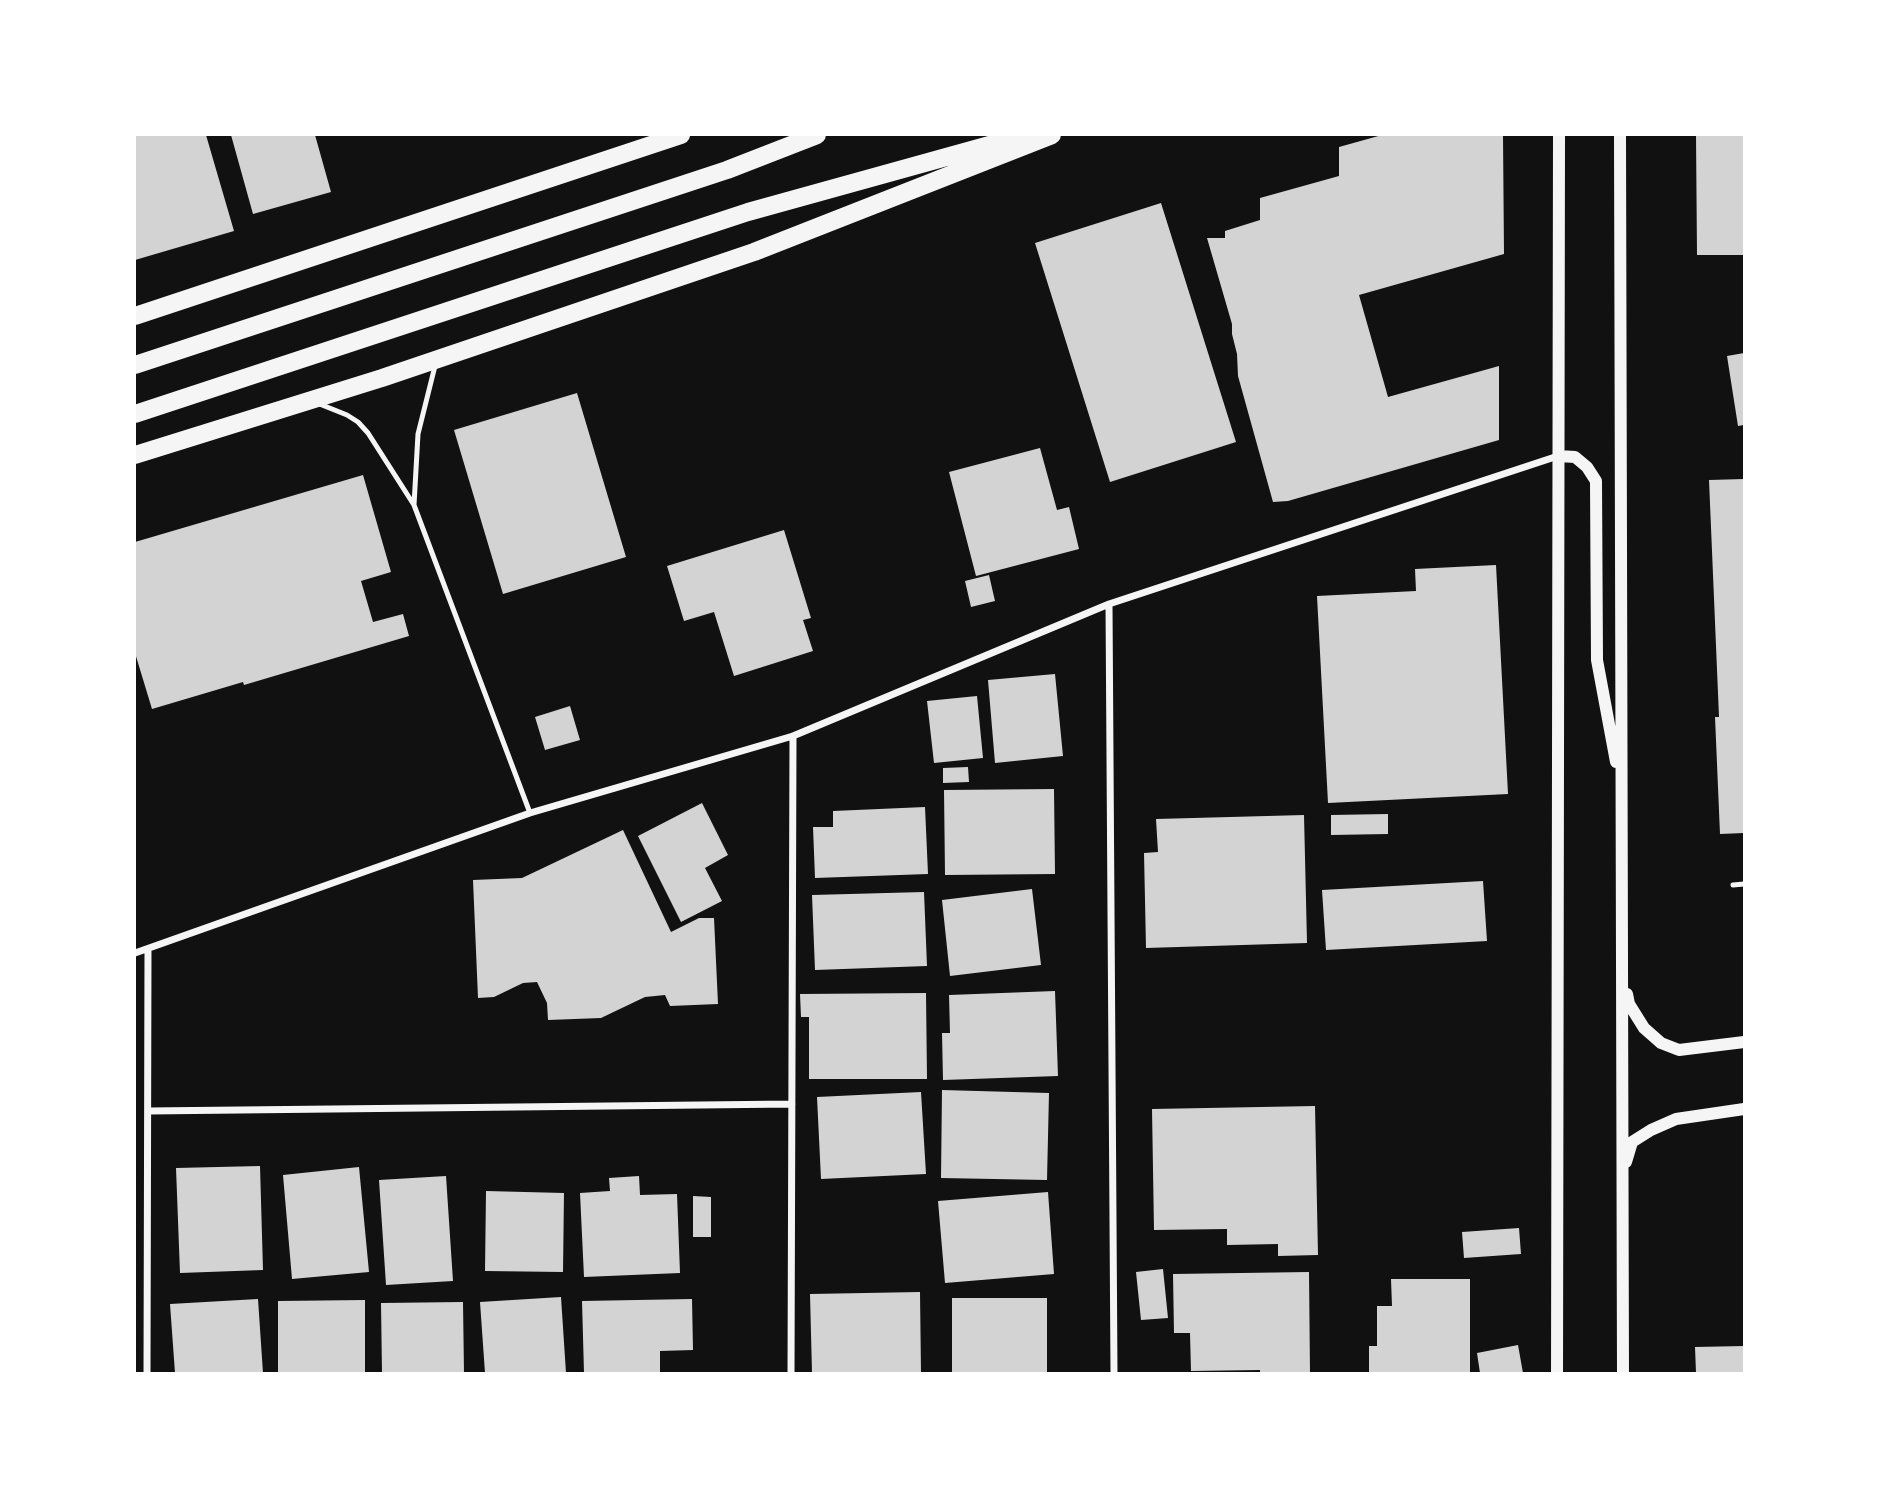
<!DOCTYPE html>
<html>
<head>
<meta charset="utf-8">
<style>
	body { margin:0 }
	#map { position:relative; width:1879px; height:1508px; overflow:hidden; background:#111; font-family:"Nunito Sans",sans-serif }
	canvas { display:block }
	.frame { position:absolute; inset:0; border:136px solid #fff; pointer-events:none }
</style>
</head>
<body>
<div id="map">
<canvas width="1879" height="1508"></canvas>
<div class="frame"></div>
</div>
<script>
const g = document.querySelector('canvas').getContext('2d');
g.lineJoin = 'round';
function fillPath(path, color) {
  g.fillStyle = color;
  g.fill(path, 'evenodd');
}
function toPath(rows) {
  const path = new Path2D();
  for (const r of rows) {
    path.moveTo(r[0], r[1]);
    for (let i = 2; i < r.length; i += 2) path.lineTo(r[i], r[i + 1]);
  }
  return path;
}
function trace(path, color, width, dash) {
  g.strokeStyle = color;
  g.lineWidth = width;
  g.lineCap = dash ? 'butt' : 'round';
  g.setLineDash(dash || []);
  g.stroke(path);
}
fillPath(toPath([
	[135,135,206,135,234,231,135,260],
	[231,135,315,135,331,192,253,214],
	[1382,135,1503,135,1504,254,1359,295,1388,397,1499,366,1499,440,1288,501,1273,502,1238,376,1237,354,1232,334,1232,324,1207,238,1225,238,1225,231,1260,220,1260,198,1339,176,1339,147],
	[1696,135,1744,135,1744,255,1697,255],
	[1161,203,1236,442,1110,482,1035,243],
	[1744,353,1744,425,1738,426,1727,356],
	[577,393,626,557,503,594,454,430],
	[1040,448,1057,510,1069,507,1079,549,976,576,949,472],
	[363,475,391,572,361,581,373,622,403,614,409,636,244,685,243,682,152,709,135,653,135,542],
	[1744,479,1744,833,1720,834,1715,717,1719,717,1709,480],
	[784,530,811,618,803,620,813,651,734,676,714,612,684,621,667,566],
	[1496,565,1508,794,1328,803,1317,596,1416,591,1415,569],
	[989,575,995,601,971,607,965,581],
	[1055,674,1063,756,995,763,988,680],
	[977,696,983,758,934,763,927,701],
	[570,706,580,740,545,750,535,717],
	[968,767,969,782,943,783,943,768],
	[1054,789,1055,874,945,875,944,790],
	[702,803,728,855,705,868,722,901,681,922,638,836],
	[925,807,928,874,815,878,813,827,833,827,833,811],
	[1388,814,1388,834,1331,835,1331,815],
	[1304,815,1307,943,1146,948,1144,853,1158,852,1156,819],
	[623,830,671,932,699,918,714,918,718,1004,670,1006,665,995,645,997,601,1018,548,1020,547,1003,537,982,523,983,494,997,478,998,473,880,522,878],
	[1483,881,1487,941,1326,950,1322,890],
	[1032,889,1041,965,950,976,942,900],
	[924,892,927,966,815,970,812,895],
	[1055,991,1058,1076,943,1080,942,1033,950,1033,949,995],
	[926,993,927,1079,809,1079,809,1017,801,1017,800,994],
	[942,1090,1049,1093,1047,1180,941,1178],
	[921,1092,926,1174,821,1179,817,1097],
	[1315,1106,1318,1255,1278,1256,1278,1244,1227,1245,1227,1229,1154,1230,1152,1109],
	[260,1166,263,1270,180,1273,176,1168],
	[359,1167,369,1272,292,1279,283,1175],
	[446,1176,453,1281,386,1285,379,1180],
	[639,1176,640,1195,677,1194,680,1273,584,1277,580,1193,610,1191,609,1178],
	[486,1191,564,1193,563,1272,485,1271],
	[1048,1192,1054,1274,945,1283,938,1201],
	[693,1196,711,1197,711,1237,693,1237],
	[1519,1228,1521,1254,1464,1258,1462,1232],
	[1163,1269,1168,1318,1141,1320,1136,1272],
	[1309,1272,1310,1373,1260,1373,1260,1370,1191,1371,1190,1333,1174,1333,1173,1274],
	[1391,1279,1470,1279,1470,1373,1369,1373,1369,1346,1377,1346,1377,1306,1392,1306],
	[920,1292,921,1373,812,1373,810,1294],
	[561,1297,566,1373,485,1373,480,1302],
	[952,1298,1047,1298,1047,1373,952,1373],
	[258,1299,263,1373,175,1373,170,1304],
	[692,1299,693,1350,660,1351,660,1373,584,1373,582,1301],
	[365,1300,365,1373,278,1373,278,1301],
	[463,1302,464,1373,382,1373,381,1303],
	[1518,1345,1523,1373,1480,1373,1477,1353],
	[1744,1346,1744,1373,1696,1373,1695,1347]
]), '#d3d3d3');
trace(toPath([
	[317,403,347,415,358,422,368,433,414,505,418,434,435,366],
	[414,505,530,813],
	[1733,885,1744,884]
]), '#f5f5f5', 5);
trace(toPath([
	[1109,604,1114,1373],
	[135,953,530,813,793,736,1109,604,1558,456],
	[148,1111,792,1104],
	[147,1373,148,949],
	[791,1373,793,736]
]), '#f5f5f5', 7);
trace(toPath([
	[1620,135,1623,1373],
	[1559,456,1575,457,1587,467,1596,481,1597,660,1616,762],
	[1627,994,1629,1004,1644,1028,1661,1043,1679,1050,1744,1042],
	[1626,1162,1632,1142,1651,1130,1676,1119,1744,1109],
	[1557,1373,1559,135]
]), '#f5f5f5', 12);
trace(toPath([
	[135,316,681,135],
	[135,365,727,170,817,135],
	[135,414,748,212,1022,136],
	[135,455,382,378,754,252,1052,135]
]), '#f5f5f5', 18);
</script>
</body>
</html>
